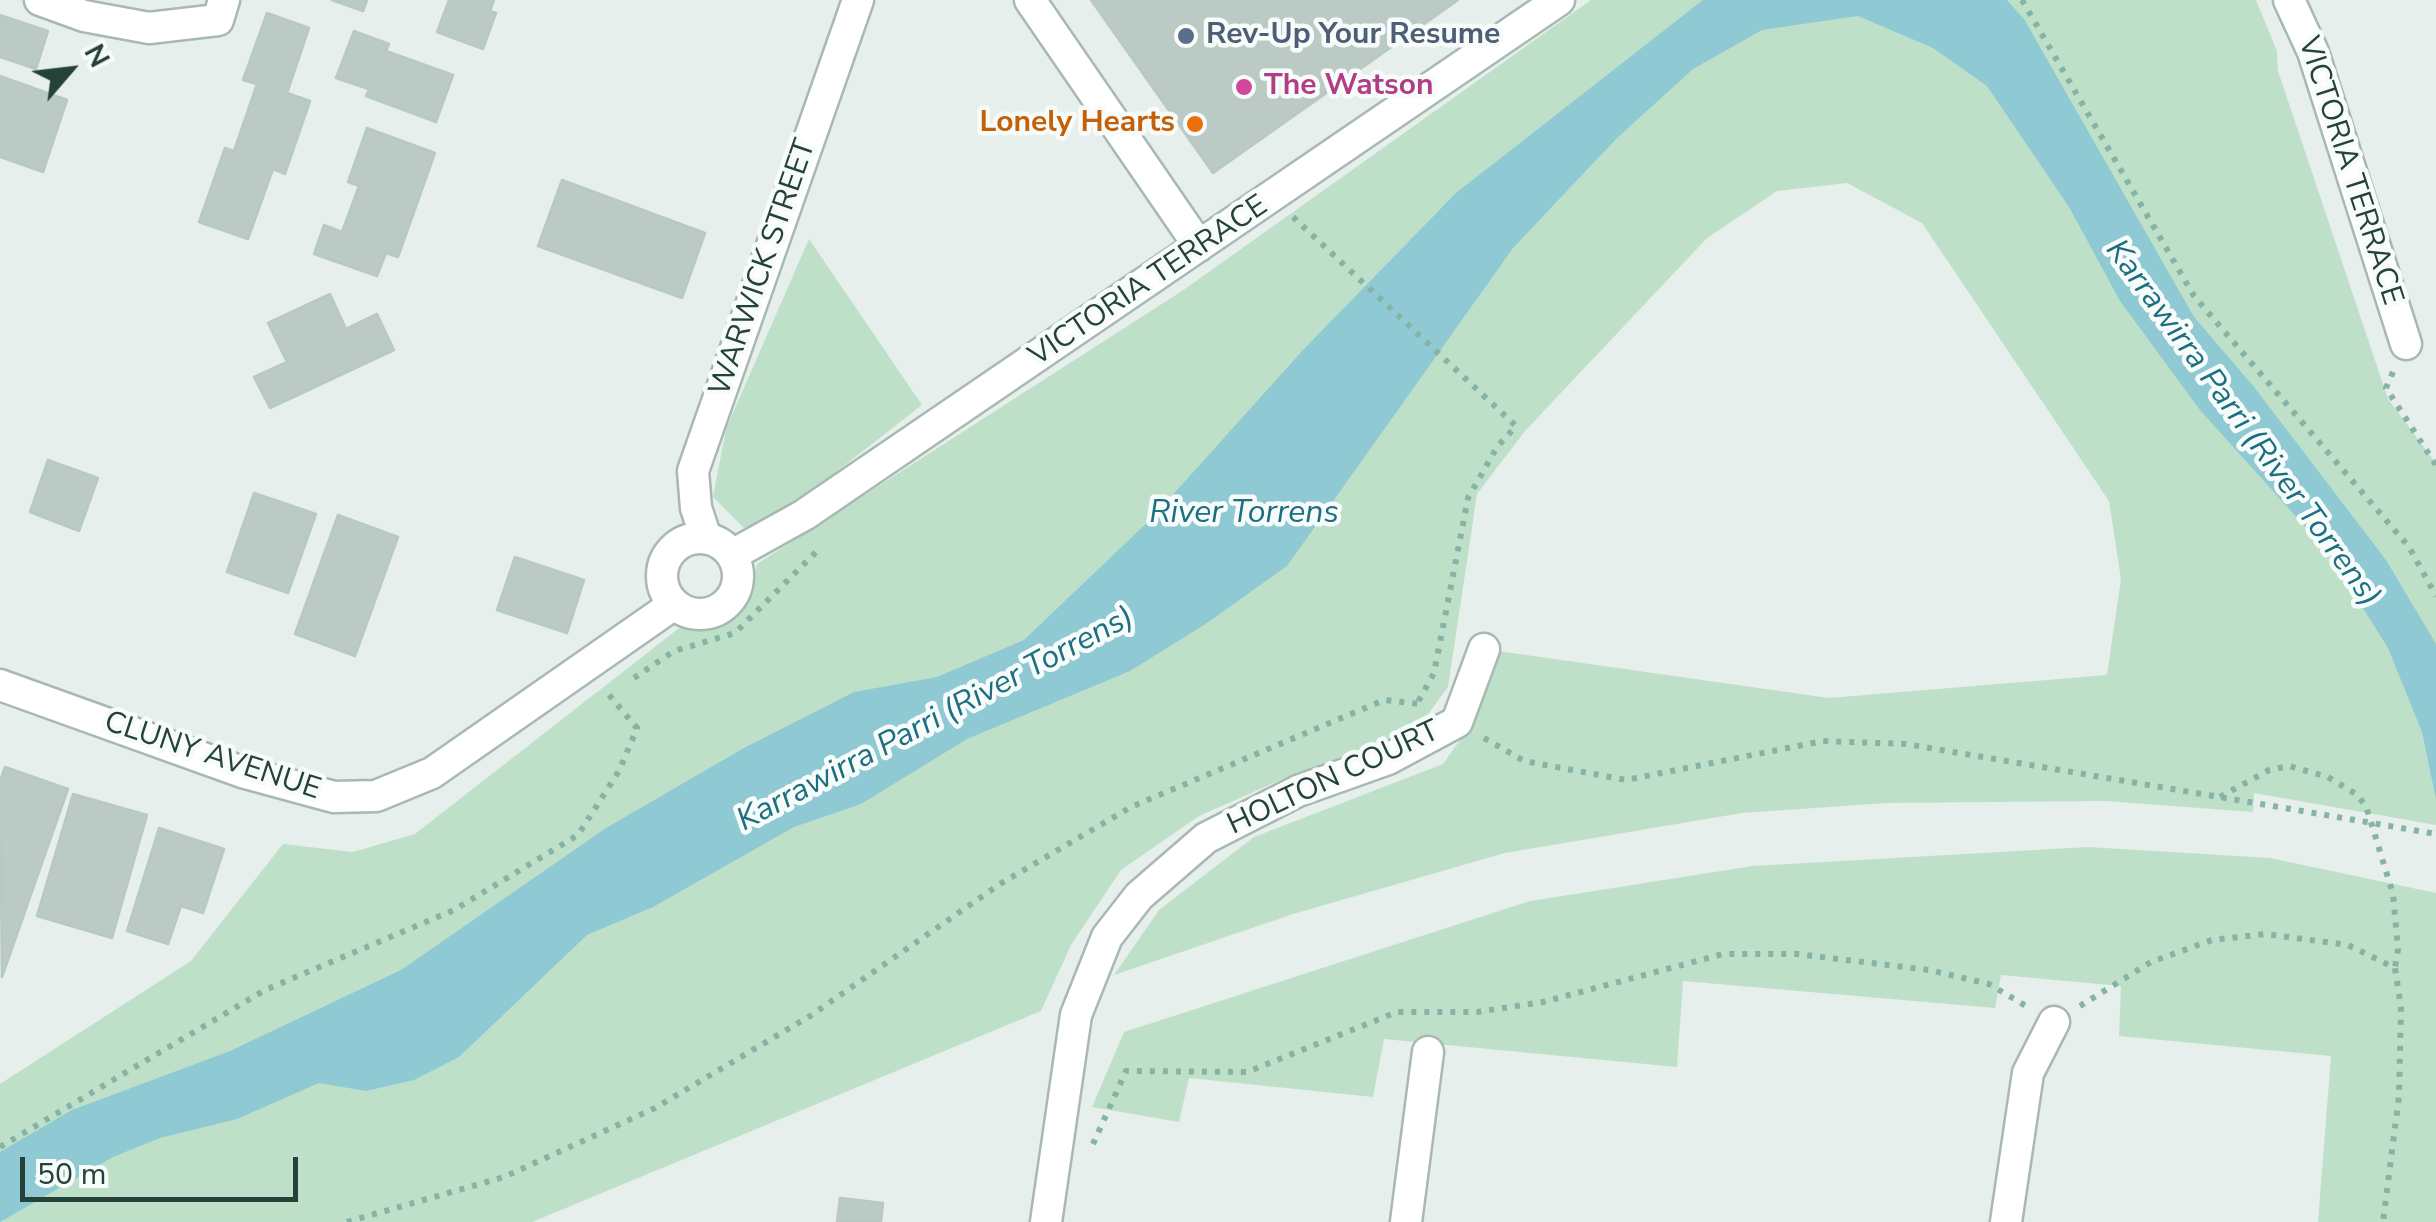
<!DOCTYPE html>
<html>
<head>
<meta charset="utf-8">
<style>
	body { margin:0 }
	#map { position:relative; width:2436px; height:1222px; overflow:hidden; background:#e6efeb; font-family:"Nunito Sans",sans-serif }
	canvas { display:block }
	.north { position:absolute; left:20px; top:20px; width:100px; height:100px; -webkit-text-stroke:8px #f7fbf9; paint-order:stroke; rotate:62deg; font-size:28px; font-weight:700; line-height:40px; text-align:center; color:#24423a }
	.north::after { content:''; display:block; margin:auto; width:35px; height:45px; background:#24423a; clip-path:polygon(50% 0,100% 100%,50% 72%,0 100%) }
	.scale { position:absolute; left:20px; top:1157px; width:278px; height:45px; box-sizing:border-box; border:5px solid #24423a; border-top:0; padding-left:12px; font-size:30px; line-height:35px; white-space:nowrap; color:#24423a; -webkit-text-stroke:8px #f7fbf9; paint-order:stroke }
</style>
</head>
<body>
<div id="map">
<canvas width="2436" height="1222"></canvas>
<div class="north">N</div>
<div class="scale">50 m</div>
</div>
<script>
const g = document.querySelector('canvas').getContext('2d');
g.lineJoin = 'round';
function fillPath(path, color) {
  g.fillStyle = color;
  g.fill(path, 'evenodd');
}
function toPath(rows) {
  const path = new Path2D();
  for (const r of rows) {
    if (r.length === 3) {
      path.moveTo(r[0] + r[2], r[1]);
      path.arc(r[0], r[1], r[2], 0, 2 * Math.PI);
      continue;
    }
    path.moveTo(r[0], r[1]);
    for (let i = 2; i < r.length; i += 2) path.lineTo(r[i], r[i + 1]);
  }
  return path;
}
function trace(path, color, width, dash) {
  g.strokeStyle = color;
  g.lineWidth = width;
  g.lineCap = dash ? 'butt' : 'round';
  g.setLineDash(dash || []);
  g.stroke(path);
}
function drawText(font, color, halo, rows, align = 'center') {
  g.font = font + ' "Nunito Sans",sans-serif';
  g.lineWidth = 9;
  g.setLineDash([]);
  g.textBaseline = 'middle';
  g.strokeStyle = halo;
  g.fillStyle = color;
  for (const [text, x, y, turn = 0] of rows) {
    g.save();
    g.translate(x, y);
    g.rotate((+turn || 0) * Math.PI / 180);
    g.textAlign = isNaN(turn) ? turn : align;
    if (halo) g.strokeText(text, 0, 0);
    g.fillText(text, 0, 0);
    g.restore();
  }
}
fillPath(toPath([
	[1591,0,2256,0,2277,51,2278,71,2388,399,2436,463,2436,825,2254,793,2253,812,2105,801,1887,803,1742,813,1505,853,1293,914,1114,975,1159,910,1254,837,1443,764,1478,715,1484,649,1829,698,2107,675,2121,579,2109,501,1922,223,1847,183,1777,191,1707,238,1525,431,1477,494,1448,687,1423,721,1398,737,1285,778,1199,816,1121,870,1071,945,1041,1011,532,1222,0,1222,0,1084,191,961,283,844,353,852,415,834,683,625,737,610,749,594,757,564,1182,291],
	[809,239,922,405,772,522,744,528,713,497,726,429],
	[2088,847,2270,858,2436,893,2436,1222,2318,1222,2331,1056,2119,1036,2121,986,2001,975,1995,1008,1683,981,1677,1067,1384,1039,1373,1097,1189,1078,1179,1122,1092,1107,1124,1032,1530,901,1753,866]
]), '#bfe0c8');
fillPath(toPath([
	[1703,0,2007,0,2024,19,2194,317,2254,387,2386,560,2436,644,2436,799,2422,732,2388,648,2327,551,2200,410,2120,301,2069,207,1987,86,1933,48,1858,16,1762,30,1693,69,1617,138,1513,248,1287,566,1207,623,1130,671,967,739,861,804,794,827,653,907,587,935,459,1057,414,1080,366,1091,319,1083,237,1119,160,1138,113,1157,0,1222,0,1152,72,1110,230,1051,401,970,606,828,744,748,854,692,937,677,1024,640,1152,518,1303,350,1456,193]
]), '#8ec9d4');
const building = toPath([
	[332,0,367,0,363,11,332,0],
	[449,0,494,0,490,11,496,13,483,49,437,32,449,0],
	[1091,0,1458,0,1213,173,1091,0],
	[267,13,309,28,287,93,310,101,285,174,273,169,248,239,199,222,225,148,234,151,257,84,243,80,267,13],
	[0,15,48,31,36,69,0,57,0,15],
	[354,31,389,44,386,51,453,75,436,122,366,96,369,89,336,78,354,31],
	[0,76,67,100,43,172,0,157,0,76],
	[367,128,435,153,398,257,386,253,377,276,314,254,324,225,342,232,359,186,348,182,367,128],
	[562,180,705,233,682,298,538,246,562,180],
	[330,294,346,329,377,314,394,350,270,408,254,377,287,362,268,323,330,294],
	[48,460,98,478,79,531,30,512,48,460],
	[254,493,316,514,288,593,227,572,254,493],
	[338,515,398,537,355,656,295,634,338,515],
	[515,557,584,580,567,633,497,610,515,557],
	[5,767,68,789,2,977,0,781,5,767],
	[73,794,147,815,112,938,37,916,73,794],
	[159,828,224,849,203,913,181,906,168,944,127,931,159,828],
	[840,1198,883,1203,881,1222,837,1222,840,1198]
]);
fillPath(building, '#bbcac4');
trace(building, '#b8c9c2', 2.5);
const minor = toPath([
	[40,0,84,16,149,28,218,20,224,0],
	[1030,0,1199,246],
	[2289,0,2313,52,2406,344],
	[706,538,696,508,693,471,858,0],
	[700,576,38],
	[732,555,804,515,1559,0],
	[0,685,242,772,334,797,376,796,432,773,673,605],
	[1046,1222,1076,1015,1107,937,1139,896,1206,838,1298,791,1388,759,1457,722,1484,649],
	[1406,1222,1428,1052],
	[2006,1222,2028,1073,2054,1022]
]);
trace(minor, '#a8b8b2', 35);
trace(toPath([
	[2022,0,2194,296,2409,547,2436,596],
	[1293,217,1516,426,1497,447,1468,498,1434,673,1418,702],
	[2393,372,2386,388,2436,465],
	[634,678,674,651,735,633,820,548],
	[1484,738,1524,761,1626,780,1823,741,1906,744,2273,806],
	[2220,797,2269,770,2289,766,2328,777,2356,794,2366,806,2393,894,2398,949,2395,968],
	[2080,1006,2151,962,2212,940,2266,934,2348,945,2395,968,2401,1007,2399,1096,2383,1222],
	[1093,1144,1126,1071,1247,1072,1397,1012,1477,1012,1543,1002,1723,954,1797,954,1929,970,1989,984,2026,1006],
	[0,1147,265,990,454,910,578,835,619,771,637,728,609,695],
	[347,1222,504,1177,655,1108,810,1016,1000,884,1131,807,1384,700,1420,704]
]), '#86b3a5', 6, [5, 8]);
trace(minor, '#fff', 30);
trace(toPath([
	[2273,806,2436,834]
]), '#86b3a5', 6, [5, 8]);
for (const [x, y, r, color] of [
	[1186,36,10,"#5c6f8a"],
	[1244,87,10,"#d1479c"],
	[1195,124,10,"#e8710a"]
]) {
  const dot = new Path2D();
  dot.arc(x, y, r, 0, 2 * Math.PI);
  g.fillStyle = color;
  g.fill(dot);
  trace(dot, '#f7fbf9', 4);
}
drawText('bold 30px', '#4e5e75', '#f7fbf9', [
	["Rev-Up Your Resume",1206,36]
], 'left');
drawText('bold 30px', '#b23c85', '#f7fbf9', [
	["The Watson",1264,87]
], 'left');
drawText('bold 30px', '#c56008', '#f7fbf9', [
	["Lonely Hearts",1175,124]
], 'right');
drawText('30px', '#24423a', '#f7fbf9', [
	["VICTORIA TERRACE",2349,171,72],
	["WARWICK STREET",764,268,-71],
	["VICTORIA TERRACE",1149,282,-34],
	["CLUNY AVENUE",212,757,18],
	["HOLTON COURT",1334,779,-25]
]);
drawText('italic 32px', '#1c6f80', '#f7fbf9', [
	["Karrawirra Parri (River Torrens)",2242,424,54],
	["River Torrens",1244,514],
	["Karrawirra Parri (River Torrens)",936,720,-28]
]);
</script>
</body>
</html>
